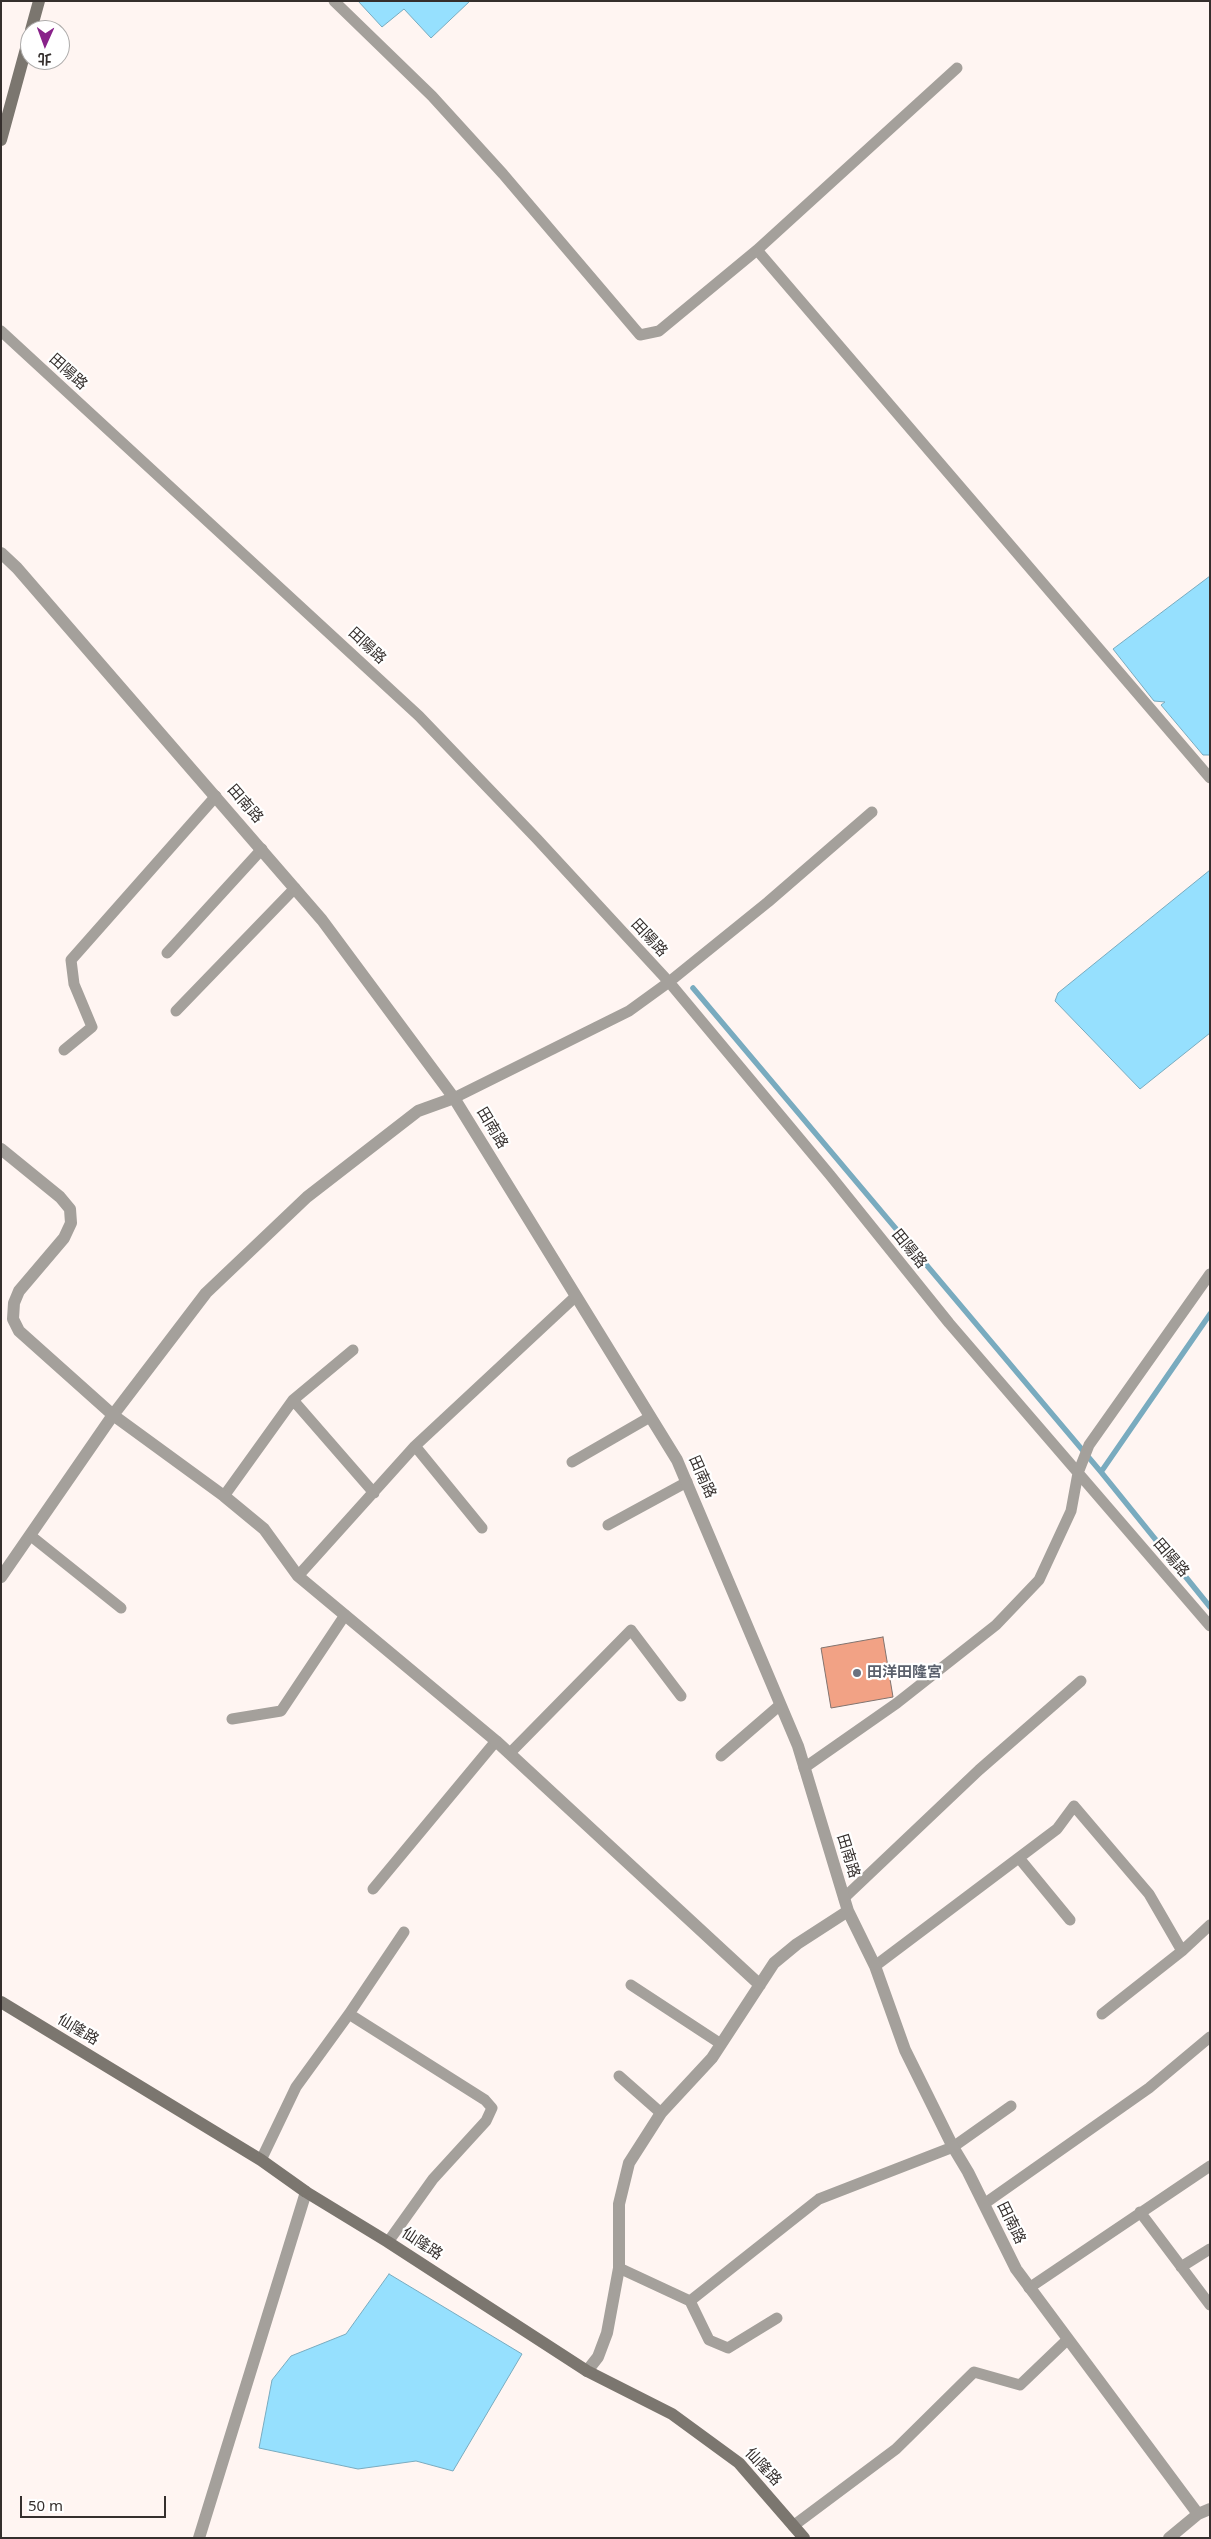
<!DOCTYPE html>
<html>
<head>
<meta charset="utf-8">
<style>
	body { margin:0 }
	#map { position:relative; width:1211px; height:2539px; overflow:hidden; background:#fff5f2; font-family:"Noto Sans","Noto Sans TC",sans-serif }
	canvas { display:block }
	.frame { position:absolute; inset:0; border:2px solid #352f2d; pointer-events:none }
	.north { position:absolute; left:20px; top:20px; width:50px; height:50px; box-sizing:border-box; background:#fff; border:1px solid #aeacab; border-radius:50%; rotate:182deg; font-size:14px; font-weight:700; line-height:20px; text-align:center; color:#352f2d }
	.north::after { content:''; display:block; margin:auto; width:18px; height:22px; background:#89228a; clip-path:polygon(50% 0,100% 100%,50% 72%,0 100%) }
	.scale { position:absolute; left:20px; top:2496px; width:146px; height:22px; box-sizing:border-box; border:2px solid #352f2d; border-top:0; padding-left:6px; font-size:15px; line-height:18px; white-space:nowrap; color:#352f2d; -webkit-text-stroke:4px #fff; paint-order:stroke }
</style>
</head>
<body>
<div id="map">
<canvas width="1211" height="2539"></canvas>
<div class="frame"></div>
<div class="north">北</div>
<div class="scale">50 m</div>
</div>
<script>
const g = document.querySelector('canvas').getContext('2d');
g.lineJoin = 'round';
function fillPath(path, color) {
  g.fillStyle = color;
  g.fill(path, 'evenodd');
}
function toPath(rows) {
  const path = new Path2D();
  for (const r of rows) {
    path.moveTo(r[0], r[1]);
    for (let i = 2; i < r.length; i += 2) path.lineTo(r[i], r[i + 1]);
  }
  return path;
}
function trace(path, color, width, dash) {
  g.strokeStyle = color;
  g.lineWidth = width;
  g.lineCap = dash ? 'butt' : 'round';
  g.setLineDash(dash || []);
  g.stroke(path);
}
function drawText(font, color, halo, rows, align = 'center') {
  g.font = font + ' "Noto Sans","Noto Sans TC",sans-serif';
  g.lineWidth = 4.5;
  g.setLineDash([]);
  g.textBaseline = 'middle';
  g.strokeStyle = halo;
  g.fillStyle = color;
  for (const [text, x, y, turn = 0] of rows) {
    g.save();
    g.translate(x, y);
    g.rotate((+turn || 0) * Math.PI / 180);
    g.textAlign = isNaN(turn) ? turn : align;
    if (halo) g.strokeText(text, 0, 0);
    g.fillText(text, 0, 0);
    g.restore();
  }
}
const water = toPath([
	[358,1,470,1,431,38,404,9,382,27,358,1],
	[1210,576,1210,755,1203,755,1161,705,1165,702,1154,701,1113,649,1210,576],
	[1210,870,1210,1033,1140,1089,1055,1001,1058,993,1210,870],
	[389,2274,522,2354,453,2471,416,2461,358,2469,259,2448,272,2380,291,2356,346,2334,389,2274]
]);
fillPath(water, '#96e0fe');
trace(water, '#79abbf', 1);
trace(toPath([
	[693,988,1101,1472,1210,1607],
	[1101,1472,1210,1314]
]), '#79abbf', 5.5);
const building = toPath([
	[883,1637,893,1697,831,1708,821,1648,883,1637]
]);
fillPath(building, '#f2a285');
trace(building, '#81736e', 1);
trace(toPath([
	[334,1,432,96,503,174,640,335,659,331,757,250,957,68],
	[757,250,1210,778],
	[1,331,419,716,537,839,669,982,830,1175,949,1323,1210,1626],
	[167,953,262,849],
	[176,1011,295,888],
	[64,1050,92,1027,74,984,71,960,216,796],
	[454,1098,629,1011,669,982,768,902,872,812],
	[293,1400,374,1493],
	[415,1446,482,1528],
	[572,1462,650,1417],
	[224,1496,293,1400,353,1350],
	[608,1525,687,1482],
	[31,1536,121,1608],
	[298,1576,415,1446,575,1297],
	[232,1719,281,1711,345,1615],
	[510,1753,631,1630,681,1696],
	[721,1756,780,1705],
	[804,1768,897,1703,996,1625,1039,1580,1071,1511,1078,1473,1089,1445,1210,1274],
	[1019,1858,1070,1920],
	[373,1889,496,1741],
	[844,1898,979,1770,1081,1681],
	[875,1966,1057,1829,1074,1806,1149,1894,1182,1951],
	[631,1985,721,2044],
	[349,2014,485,2100,492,2108,486,2121,433,2179,388,2242],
	[1102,2014,1182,1951,1210,1925],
	[619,2076,661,2113],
	[261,2160,296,2087,349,2014,404,1932],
	[984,2204,1149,2088,1210,2037],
	[1140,2212,1210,2305],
	[1181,2267,1210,2249],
	[619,2268,690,2301,709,2340,728,2348,777,2318],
	[1029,2288,1210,2166],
	[690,2301,819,2199,953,2147,1011,2106],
	[793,2526,896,2449,974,2372,1020,2385,1067,2340]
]), '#a4a09b', 11);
trace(toPath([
	[1,553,17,568,322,920,454,1098,677,1460,798,1746,848,1911,875,1966,905,2050,953,2147,968,2172,1016,2269,1198,2514],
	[1,1149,60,1197,70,1209,71,1223,64,1238,19,1291,14,1303,13,1319,19,1331,113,1415,224,1496,264,1529,298,1576,496,1741,760,1985],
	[1,1577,113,1415,206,1293,307,1197,418,1111,454,1098],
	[587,2371,598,2357,607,2333,619,2268,619,2204,629,2163,661,2113,712,2058,774,1963,797,1944,848,1911],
	[199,2538,306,2192],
	[1169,2538,1198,2514,1210,2509]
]), '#a4a09b', 12);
trace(toPath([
	[31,30,39,1],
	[1,140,30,34],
	[1,2002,261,2160,306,2192,388,2242,587,2371,672,2414,739,2463,804,2538]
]), '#7b766f', 12);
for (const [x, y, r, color] of [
	[857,1673,5,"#6b7280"]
]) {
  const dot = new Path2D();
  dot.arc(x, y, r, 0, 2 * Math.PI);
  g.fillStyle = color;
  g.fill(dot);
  trace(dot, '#fff', 2);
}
drawText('15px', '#352f2d', '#fff', [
	["田陽路",68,372,42],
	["田陽路",367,646,43],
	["田南路",245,804,49],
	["田陽路",649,938,47],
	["田南路",492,1128,59],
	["田陽路",909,1249,51],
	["田南路",702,1477,66],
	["田陽路",1171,1558,49],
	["田南路",848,1856,73],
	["仙隆路",78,2030,31],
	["田南路",1011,2223,64],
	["仙隆路",422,2244,33],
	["仙隆路",763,2467,47]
]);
drawText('bold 15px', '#5b616d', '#fff', [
	["田洋田隆宮",867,1673]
], 'left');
</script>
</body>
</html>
